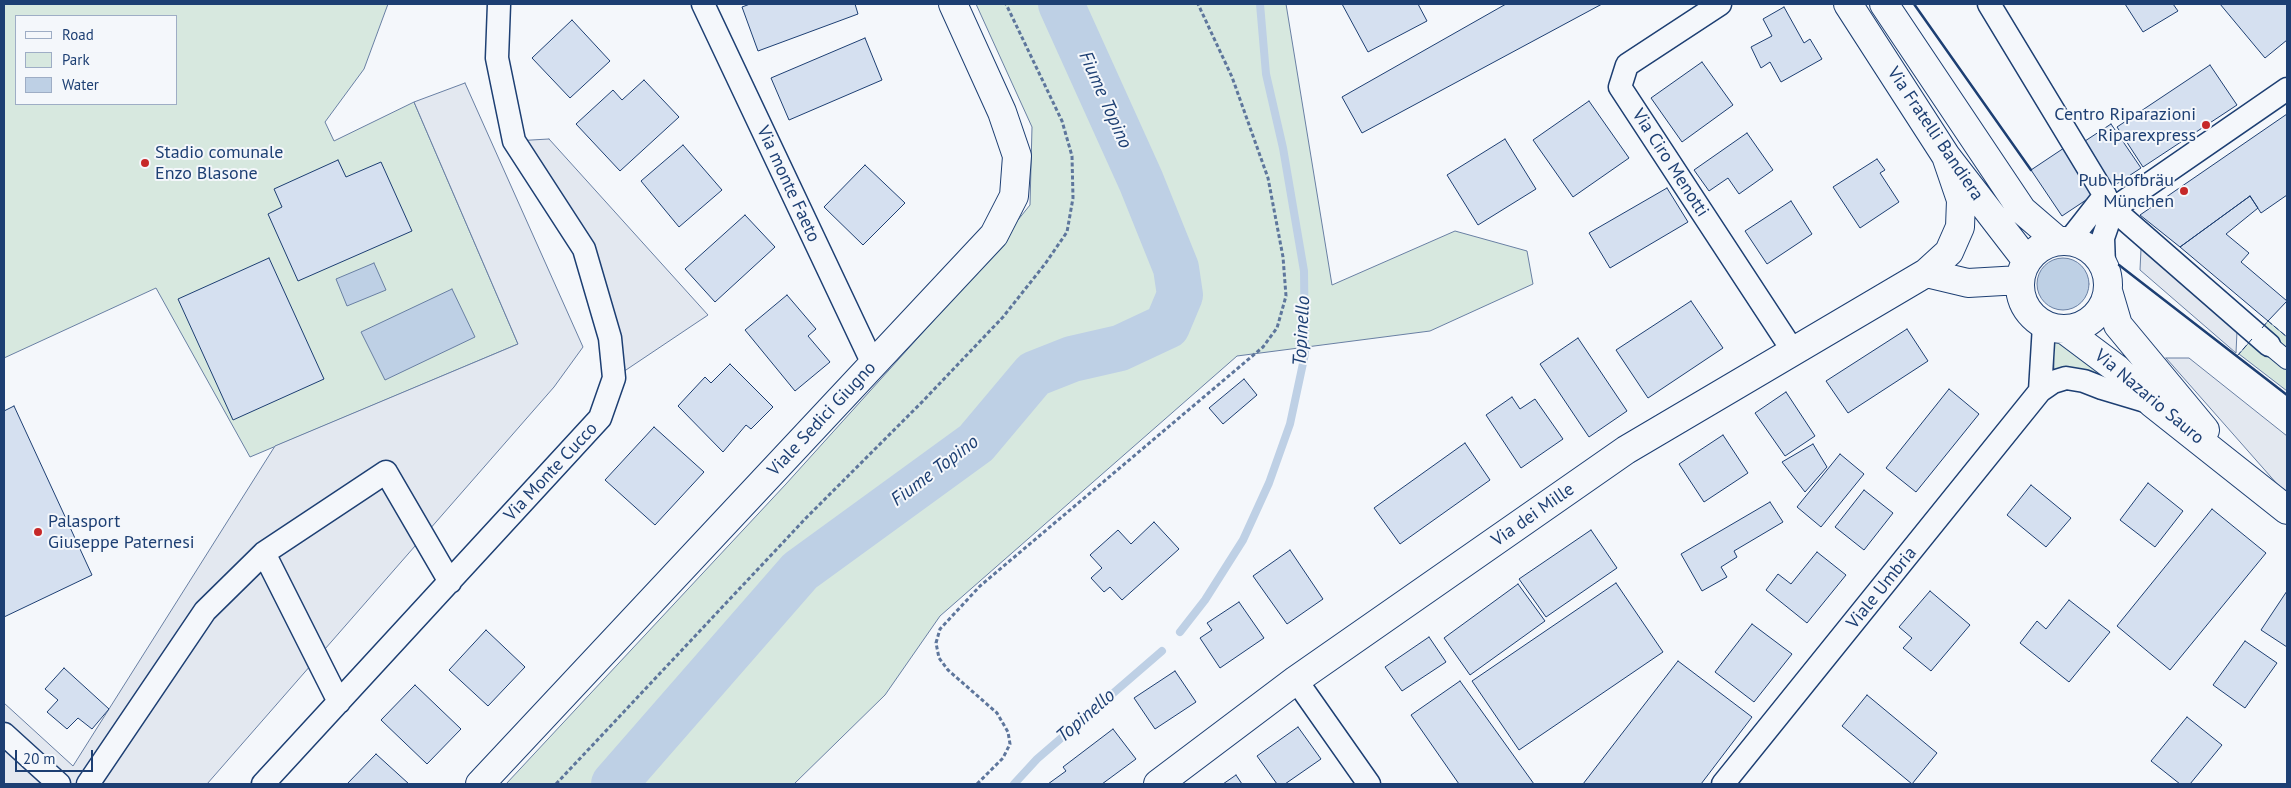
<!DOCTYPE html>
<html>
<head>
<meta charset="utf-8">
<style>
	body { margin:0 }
	#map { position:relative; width:2291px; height:788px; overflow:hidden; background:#f4f7fb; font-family:"PT Sans",sans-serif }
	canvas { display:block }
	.frame { position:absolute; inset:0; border:5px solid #1d3f73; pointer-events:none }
	.legend { position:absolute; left:15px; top:15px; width:162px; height:90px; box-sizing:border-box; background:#f4f7fb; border:1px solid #9eadc5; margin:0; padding:6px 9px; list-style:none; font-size:15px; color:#1d3f73 }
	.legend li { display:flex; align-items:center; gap:10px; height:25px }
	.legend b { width:25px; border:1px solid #9eadc5 }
	.scale { position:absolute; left:15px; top:750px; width:78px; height:22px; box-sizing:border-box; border:2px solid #1d3f73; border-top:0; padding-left:6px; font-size:15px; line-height:18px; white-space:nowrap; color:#1d3f73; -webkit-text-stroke:4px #f4f7fb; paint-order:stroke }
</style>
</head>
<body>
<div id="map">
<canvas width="2291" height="788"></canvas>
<div class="frame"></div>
<ul class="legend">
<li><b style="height:6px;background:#f4f7fb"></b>Road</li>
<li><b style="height:14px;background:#d7e8df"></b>Park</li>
<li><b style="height:14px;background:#bed0e5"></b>Water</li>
</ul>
<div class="scale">20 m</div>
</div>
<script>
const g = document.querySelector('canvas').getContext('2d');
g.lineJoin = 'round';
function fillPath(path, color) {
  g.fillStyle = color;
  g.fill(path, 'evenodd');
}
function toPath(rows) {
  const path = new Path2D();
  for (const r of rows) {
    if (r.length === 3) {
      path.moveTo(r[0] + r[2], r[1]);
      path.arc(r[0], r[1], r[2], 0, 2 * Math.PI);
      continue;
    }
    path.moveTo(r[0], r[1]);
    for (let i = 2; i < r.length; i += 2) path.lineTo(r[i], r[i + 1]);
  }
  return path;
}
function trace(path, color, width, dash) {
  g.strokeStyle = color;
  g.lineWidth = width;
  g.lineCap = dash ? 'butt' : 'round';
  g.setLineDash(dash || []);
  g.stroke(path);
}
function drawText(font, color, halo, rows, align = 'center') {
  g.font = font + ' "PT Sans",sans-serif';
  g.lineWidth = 4;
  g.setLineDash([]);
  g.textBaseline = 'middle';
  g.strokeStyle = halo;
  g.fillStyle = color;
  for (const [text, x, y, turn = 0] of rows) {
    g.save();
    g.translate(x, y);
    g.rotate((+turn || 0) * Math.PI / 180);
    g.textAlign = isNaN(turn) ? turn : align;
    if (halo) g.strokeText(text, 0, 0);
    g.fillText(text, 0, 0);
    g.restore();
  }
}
const green = toPath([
	[4,4,388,4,364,69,325,122,334,141,414,102,518,344,250,457,156,288,4,358,4,4],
	[16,16,176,16,176,104,16,104,16,16],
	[976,4,1286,4,1332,285,1455,231,1527,251,1533,284,1430,331,1237,356,940,616,885,695,794,784,506,784,786,484,963,288,1030,205,1032,127,976,4],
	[2268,321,2287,337,2287,391,2239,354,2268,321],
	[2060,337,2123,387,2066,367,2054,370,2053,343,2060,337]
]);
fillPath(green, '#d7e8df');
trace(green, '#687fa3', 1);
const parking = toPath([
	[465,83,583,347,554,387,207,784,4,784,4,703,73,766,275,446,518,344,414,102,465,83],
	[549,139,708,315,614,378,584,249,514,141,549,139],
	[2141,249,2237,331,2236,353,2140,270,2141,249],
	[2166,358,2189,358,2287,436,2287,492,2278,485,2166,358]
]);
fillPath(parking, '#e3e8f0');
trace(parking, '#687fa3', 1);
const water = toPath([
	[2063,284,26],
	[374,263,386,290,347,306,336,279,374,263],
	[452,289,475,337,385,380,361,332,452,289]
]);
fillPath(water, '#bed0e5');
trace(water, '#687fa3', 1);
trace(toPath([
	[1180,632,1205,600,1243,540,1269,483,1290,424,1305,354,1304,271,1283,148,1266,74,1260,4],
	[1014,784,1037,759,1162,651]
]), '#bed0e5', 8);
trace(toPath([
	[614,784,800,571,976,443,1034,374,1072,359,1120,348,1167,326,1180,295,1176,268,1141,181,1061,4]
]), '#bed0e5', 46);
const building = toPath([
	[750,4,855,4,858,14,758,51,742,7,750,4],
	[1342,4,1418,4,1427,21,1368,52,1342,4],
	[1506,4,1602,4,1362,133,1342,97,1506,4],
	[2125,4,2173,4,2178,11,2143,32,2125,4],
	[2220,4,2287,4,2287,40,2265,58,2220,4],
	[1784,7,1804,43,1810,39,1822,59,1781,82,1770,62,1761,68,1751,47,1772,36,1763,19,1784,7],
	[572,20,610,61,570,98,532,58,572,20],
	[865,38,882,80,789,120,771,78,865,38],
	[1702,62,1733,105,1682,142,1651,98,1702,62],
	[2210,65,2237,105,2143,167,2117,127,2210,65],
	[644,80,679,117,620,171,576,124,613,90,622,100,644,80],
	[1589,101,1629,158,1573,197,1533,140,1589,101],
	[2287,114,2287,195,2261,213,2250,196,2180,247,2140,215,2287,114],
	[2111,124,2141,168,2112,187,2082,143,2111,124],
	[1747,133,1773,170,1739,194,1728,178,1709,191,1694,170,1747,133],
	[1505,139,1536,189,1478,225,1447,175,1505,139],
	[683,145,722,190,679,227,641,181,683,145],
	[2064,148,2095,194,2062,216,2031,170,2064,148],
	[1877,159,1885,170,1880,173,1899,202,1860,228,1833,187,1877,159],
	[338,160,346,177,381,162,412,231,298,281,268,214,282,207,274,189,338,160],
	[865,165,905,203,863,245,824,207,865,165],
	[1667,188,1688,222,1610,268,1589,233,1667,188],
	[2250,196,2258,208,2226,234,2249,253,2241,262,2287,301,2268,321,2180,247,2250,196],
	[1791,201,1812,234,1767,264,1745,231,1791,201],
	[745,215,775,247,715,302,685,269,745,215],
	[269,258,324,379,233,420,178,299,269,258],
	[787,295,816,329,808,336,830,362,795,391,745,330,787,295],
	[1691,301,1723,348,1648,398,1616,350,1691,301],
	[1907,329,1928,361,1848,413,1826,381,1907,329],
	[1578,338,1627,411,1589,437,1540,364,1578,338],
	[730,364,773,407,751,429,746,425,723,452,678,406,705,377,711,383,730,364],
	[1244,379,1257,395,1223,424,1209,408,1244,379],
	[1949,389,1979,414,1916,492,1886,468,1949,389],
	[1786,392,1815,436,1785,456,1755,413,1786,392],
	[1512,397,1520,409,1535,399,1563,439,1521,468,1486,415,1512,397],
	[14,406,92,575,4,617,4,411,14,406],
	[654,427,704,472,655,525,605,480,654,427],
	[1723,435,1748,473,1704,502,1679,464,1723,435],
	[1465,443,1490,480,1400,544,1374,508,1465,443],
	[1813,444,1827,467,1805,492,1782,462,1813,444],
	[1840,454,1864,474,1821,527,1797,507,1840,454],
	[2148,483,2183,511,2155,547,2120,520,2148,483],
	[2031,485,2071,518,2046,547,2007,515,2031,485],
	[1864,490,1893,513,1864,550,1835,527,1864,490],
	[1770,502,1783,522,1734,551,1737,557,1721,567,1727,577,1702,591,1681,554,1770,502],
	[2212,509,2266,553,2170,670,2117,626,2212,509],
	[1154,522,1179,549,1122,600,1110,587,1104,592,1091,578,1102,568,1090,555,1118,530,1131,544,1154,522],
	[1591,530,1617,568,1546,617,1519,579,1591,530],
	[1290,550,1323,599,1287,624,1253,576,1290,550],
	[1817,552,1846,575,1807,623,1766,590,1778,574,1791,584,1817,552],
	[1616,583,1663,652,1519,750,1472,681,1616,583],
	[1518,584,1545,621,1470,675,1444,638,1518,584],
	[1930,591,1970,625,1931,671,1903,648,1912,638,1899,627,1930,591],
	[2287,591,2287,647,2261,630,2287,591],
	[2069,600,2110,632,2069,682,2020,643,2037,621,2046,629,2069,600],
	[1239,602,1264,638,1220,668,1200,638,1212,630,1207,623,1239,602],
	[1752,624,1792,654,1754,702,1715,672,1752,624],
	[486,630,525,667,488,706,449,670,486,630],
	[1429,637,1446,662,1402,691,1385,667,1429,637],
	[2245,641,2277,663,2245,708,2213,685,2245,641],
	[1678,661,1752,717,1701,784,1583,784,1678,661],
	[64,668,109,709,92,729,78,718,67,729,47,712,58,700,45,689,64,668],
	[1175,671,1196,702,1155,729,1134,698,1175,671],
	[1460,681,1534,784,1459,784,1411,715,1460,681],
	[415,685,461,729,427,764,381,720,415,685],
	[1867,695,1937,753,1912,784,1842,726,1867,695],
	[2187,717,2222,745,2190,784,2180,784,2151,761,2187,717],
	[1298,727,1321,759,1285,784,1277,784,1257,756,1298,727],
	[1113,729,1136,759,1102,784,1048,784,1066,771,1063,767,1113,729],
	[376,754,409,784,347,784,376,754],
	[1236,775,1242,784,1223,784,1236,775]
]);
fillPath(building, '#d5e0f0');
trace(building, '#1d3f73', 1);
const pedestrian = toPath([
	[2269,345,2287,360]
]);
const minor = toPath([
	[703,4,873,364],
	[1720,4,1627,65,1620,87,1793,351],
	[1989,4,2113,209,2269,345],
	[2069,241,2105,195],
	[2104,266,2103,238,2113,209,2287,89],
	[2040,391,2044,325],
	[264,553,339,702],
	[1296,680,1369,784],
	[4,734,59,784],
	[88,784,205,611,264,553,386,472,450,582],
	[263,784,600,418,614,378,610,338,584,249,514,141,497,58,499,4],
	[1723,784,2040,391,2053,382,2066,378,2084,381,2102,388,2152,403]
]);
const tertiary = toPath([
	[480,784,994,235,1014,196,1017,156,1002,112,953,4]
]);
const secondary = toPath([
	[1848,4,1946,156,2027,261],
	[1884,4,2022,210,2058,241],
	[2064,285,44],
	[1926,273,1968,283,2020,280],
	[2108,291,2118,325,2205,430],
	[2065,330,2117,369,2152,403,2287,510],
	[1158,784,1296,680,1626,450,1926,273,1949,252,1960,227,1961,200,1946,156]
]);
trace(pedestrian, '#1d3f73', 20);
trace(minor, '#1d3f73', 25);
trace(tertiary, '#1d3f73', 30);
trace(secondary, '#1d3f73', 30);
trace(toPath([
	[556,784,806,518,923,401,1003,317,1045,264,1067,232,1073,198,1072,156,1062,121,1006,4],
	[977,784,1003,758,1010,744,1008,732,997,713,948,670,939,658,936,643,940,629,980,586,1263,347,1277,328,1286,296,1283,257,1268,178,1232,77,1198,4]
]), '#5e769c', 3, [4, 2.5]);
trace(pedestrian, '#f4f7fb', 18);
trace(minor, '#f4f7fb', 22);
trace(tertiary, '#f4f7fb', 28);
trace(secondary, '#f4f7fb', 28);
trace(toPath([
	[2262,328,2268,321,2287,337],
	[2237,356,2252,339]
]), '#1d3f73', 1, [6, 2.5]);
trace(toPath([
	[1914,4,2031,170],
	[2119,265,2287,395]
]), '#1d3f73', 2.5);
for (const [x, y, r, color] of [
	[2206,125,5,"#c62828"],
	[145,163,5,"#c62828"],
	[2184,191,5,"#c62828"],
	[38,532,5,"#c62828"]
]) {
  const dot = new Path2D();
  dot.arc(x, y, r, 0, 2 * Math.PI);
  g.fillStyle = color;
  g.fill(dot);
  trace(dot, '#f4f7fb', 2);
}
drawText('18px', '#1d3f73', '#f4f7fb', [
	["Centro Riparazioni",2196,115],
	["Riparexpress",2196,136],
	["Stadio comunale",155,153,"left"],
	["Enzo Blasone",155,174,"left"],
	["Pub Hofbräu",2174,181],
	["München",2174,202],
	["Palasport",48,522,"left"],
	["Giuseppe Paternesi",48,543,"left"]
], 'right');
drawText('18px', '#1d3f73', '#f4f7fb', [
	["Via Fratelli Bandiera",1935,134,56],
	["Via Ciro Menotti",1670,163,57],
	["Via monte Faeto",788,184,65],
	["Via Nazario Sauro",2149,397,40],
	["Viale Sedici Giugno",822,419,-47],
	["Via Monte Cucco",551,472,-47],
	["Via dei Mille",1533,515,-35],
	["Viale Umbria",1882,588,-51]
]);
drawText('italic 19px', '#1d3f73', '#f4f7fb', [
	["Fiume Topino",1105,100,66],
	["Topinello",1302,331,-87],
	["Fiume Topino",935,471,-37],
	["Topinello",1086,716,-41]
]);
</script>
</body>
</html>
